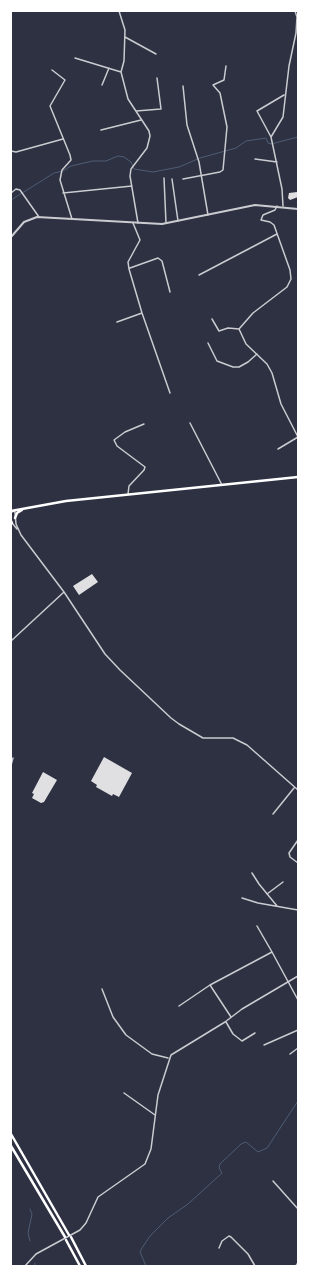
<!DOCTYPE html>
<html>
<head>
<meta charset="utf-8">
<style>
	body { margin:0 }
	#map { position:relative; width:309px; height:1277px; overflow:hidden; background:#2d3142; font-family:"Asap Condensed",sans-serif }
	canvas { display:block }
	.frame { position:absolute; inset:0; border:12px solid #fff; pointer-events:none }
</style>
</head>
<body>
<div id="map">
<canvas width="309" height="1277"></canvas>
<div class="frame"></div>
</div>
<script>
const g = document.querySelector('canvas').getContext('2d');
g.lineJoin = 'round';
function toPath(rows) {
  const path = new Path2D();
  for (const r of rows) {
    path.moveTo(r[0], r[1]);
    for (let i = 2; i < r.length; i += 2) path.lineTo(r[i], r[i + 1]);
  }
  return path;
}
function trace(path, color, width, dash) {
  g.strokeStyle = color;
  g.lineWidth = width;
  g.lineCap = dash ? 'butt' : 'round';
  g.setLineDash(dash || []);
  g.stroke(path);
}
function fillPath(path, color) {
  g.fillStyle = color;
  g.fill(path, 'evenodd');
}
trace(toPath([
	[11,200,54,173,63,171,71,166,93,161,106,161,118,156,124,157,131,162,134,169,153,172,179,167,200,158,236,148,246,141,266,138,268,143,271,144,298,137],
	[30,1241,28,1233,32,1214,30,1209],
	[35,1263,35,1266],
	[146,1266,140,1252,142,1248,150,1236,168,1218,188,1204,222,1173,219,1168,220,1164,241,1144,246,1142,258,1152,267,1148,298,1101]
]), '#4f5d75', 1);
fillPath(toPath([
	[297,192,298,197,290,200,288,198,289,193],
	[92,574,98,582,79,595,73,586],
	[104,757,132,773,119,797,113,794,112,796,96,787,97,785,91,781],
	[43,772,57,780,44,802,41,803,32,798,34,794,32,793]
]), '#e0e0e3');
trace(toPath([
	[119,11,125,30,124,61,121,72,128,99,149,131,150,136,147,148,131,169,130,176,138,223],
	[125,37,156,54],
	[75,58,121,72],
	[52,70,65,80,50,106,70,155,71,160,62,170,60,180,72,219],
	[102,85,109,68],
	[183,86,187,125,199,162,208,215],
	[136,111,161,109,157,78],
	[101,130,141,120],
	[271,137,257,111,284,95],
	[11,151,16,152,63,139],
	[255,159,277,162],
	[164,178,166,223],
	[172,179,178,221],
	[183,179,220,172,223,170,227,127,220,93,213,85,224,80,226,66],
	[11,193,16,189,20,190,39,217],
	[63,193,132,186],
	[277,206,275,210,263,215,261,220,270,222,274,225,290,270,291,279,287,287,253,313,239,329,246,344,267,364,272,373,281,404,298,437],
	[283,206,282,189,271,137,283,117,289,66,296,33,297,17,295,11],
	[133,223,140,240,128,262,129,269,142,313,170,393],
	[130,268,158,258,162,261,170,292],
	[199,275,277,234],
	[212,319,219,331,228,328,239,329],
	[117,322,142,313],
	[208,343,217,361,233,367,239,367,248,362,257,354],
	[190,423,222,485],
	[278,449,298,437],
	[128,494,129,486,144,470,145,467,117,446,114,440,125,432,144,424],
	[11,513,13,511,15,512,16,524,21,535,64,592,105,654,120,670,171,718,179,724,203,738,233,738,247,745,298,790],
	[12,523,17,529],
	[11,641,64,592],
	[11,765,13,758],
	[273,814,294,788],
	[298,840,289,853,290,857,298,863],
	[252,873,259,884,277,906],
	[267,894,283,882],
	[242,898,258,903,298,910],
	[257,926,272,952],
	[210,985,231,1017],
	[102,989,113,1017,126,1035,152,1054,168,1058],
	[179,1006,210,985,272,952,298,1000],
	[226,1022,233,1034,242,1041,255,1033],
	[264,1045,298,1030],
	[290,1054,298,1048],
	[124,1093,155,1115],
	[273,1181,298,1209],
	[219,1248,222,1241,229,1236,231,1237,248,1254,255,1266],
	[25,1266,36,1254,80,1230,86,1223,98,1197,145,1164,151,1149,158,1095,171,1055,225,1022,242,1009,298,976]
]), '#caccd0', 1.5);
trace(toPath([
	[11,237,24,222,37,217,162,224,255,205,298,209],
	[296,1266,298,1263]
]), '#caccd0', 2);
trace(toPath([
	[11,511,66,501,298,477],
	[15,518,17,513,22,510],
	[11,521,12,523]
]), '#fff', 2.5);
trace(toPath([
	[11,1134,69,1235],
	[11,1146,65,1237],
	[71,1237,86,1266],
	[66,1240,80,1266]
]), '#fff', 2.5);
</script>
</body>
</html>
